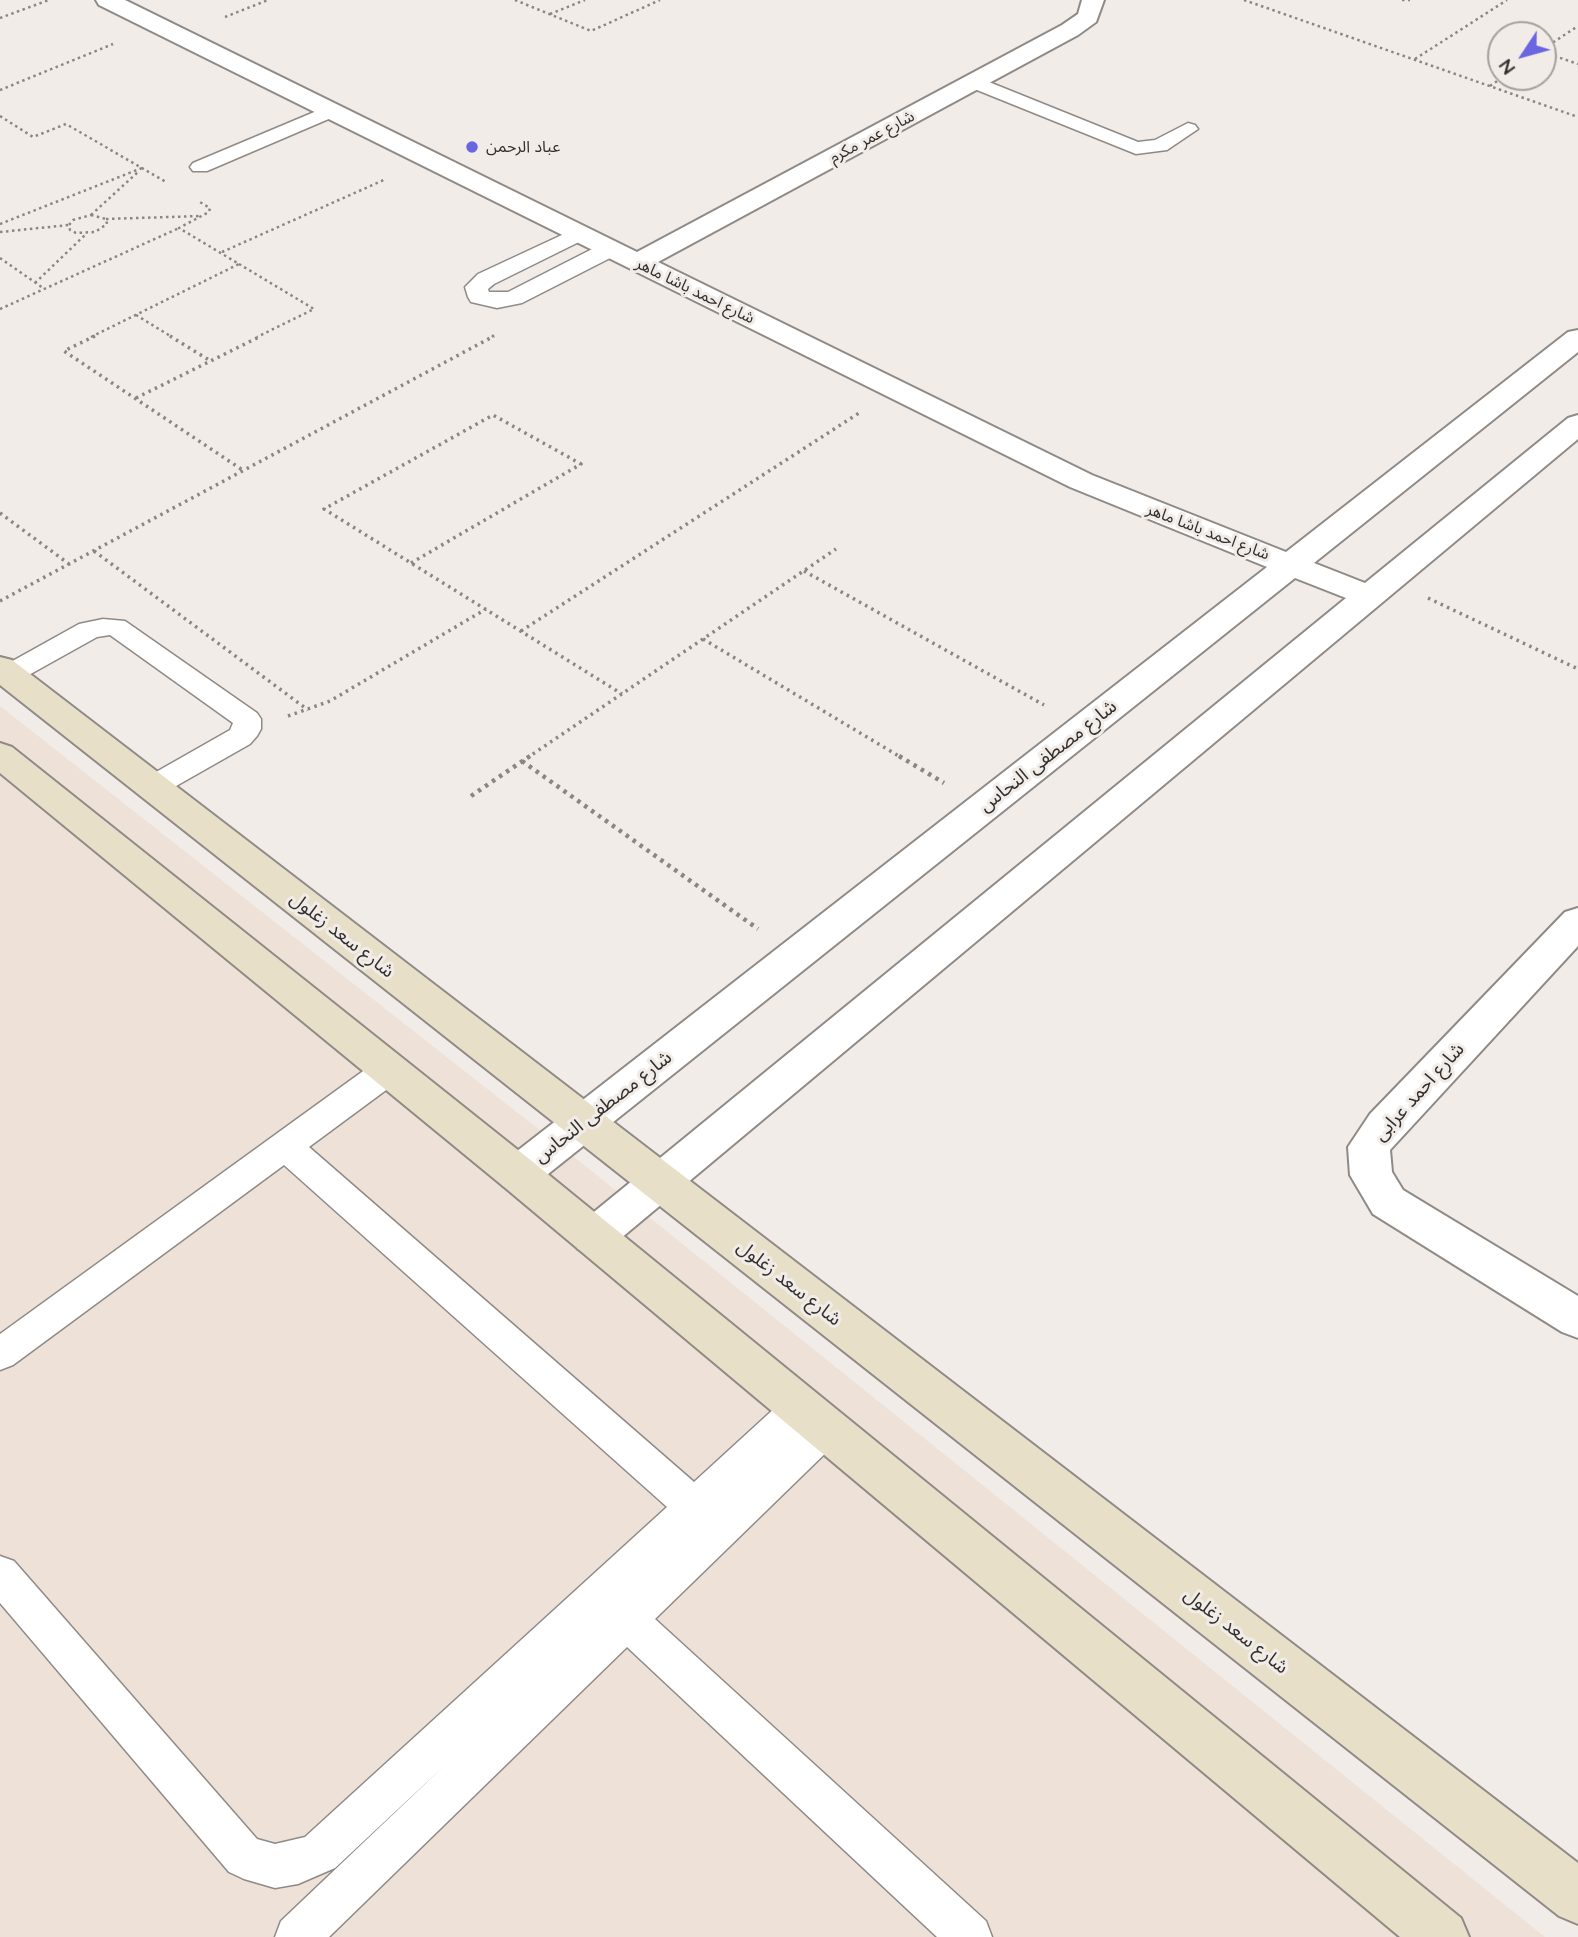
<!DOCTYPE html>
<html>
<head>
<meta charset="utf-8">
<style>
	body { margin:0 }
	#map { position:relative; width:1578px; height:1937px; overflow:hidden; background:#f2ece8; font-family:Quicksand,sans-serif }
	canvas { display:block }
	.north { position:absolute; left:1487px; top:21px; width:70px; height:70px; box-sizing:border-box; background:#f2ece8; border:2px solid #a5a19e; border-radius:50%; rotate:234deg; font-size:19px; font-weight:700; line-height:28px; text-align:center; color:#32302e }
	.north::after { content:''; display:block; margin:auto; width:24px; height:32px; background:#6a66e0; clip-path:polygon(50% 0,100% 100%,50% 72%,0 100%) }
</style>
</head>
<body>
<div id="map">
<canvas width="1578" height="1937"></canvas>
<div class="north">N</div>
</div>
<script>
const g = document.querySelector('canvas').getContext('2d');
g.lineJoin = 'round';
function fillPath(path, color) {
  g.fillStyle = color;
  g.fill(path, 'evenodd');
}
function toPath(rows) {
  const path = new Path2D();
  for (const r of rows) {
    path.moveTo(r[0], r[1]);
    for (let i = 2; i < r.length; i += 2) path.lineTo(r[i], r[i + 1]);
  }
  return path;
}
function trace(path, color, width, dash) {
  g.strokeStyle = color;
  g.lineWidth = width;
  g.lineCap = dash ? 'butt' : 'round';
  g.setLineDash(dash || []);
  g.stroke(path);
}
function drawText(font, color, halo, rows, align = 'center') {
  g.font = font + ' Quicksand,"Noto Sans Arabic",sans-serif';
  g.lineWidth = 6;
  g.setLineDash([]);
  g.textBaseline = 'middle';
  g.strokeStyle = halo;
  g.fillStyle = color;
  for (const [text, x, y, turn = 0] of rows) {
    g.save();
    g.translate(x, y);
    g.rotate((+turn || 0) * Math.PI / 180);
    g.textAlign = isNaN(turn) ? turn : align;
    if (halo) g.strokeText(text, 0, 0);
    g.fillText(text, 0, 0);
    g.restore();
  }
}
fillPath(toPath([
	[0,706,593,1172,1545,1937,0,1937]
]), '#eee1d8');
const lane = toPath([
	[974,76,1138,142,1155,140,1188,123,1195,125,1198,129,1167,150,1136,154,967,86,964,82,974,76],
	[331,105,338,107,341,111,338,115,207,171,193,171,190,167,193,163,331,105],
	[579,227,587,228,590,233,587,238,494,284,488,289,489,292,508,292,602,244,610,242,618,244,621,249,618,254,522,303,497,308,471,302,468,297,465,287,478,274,579,227],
	[103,619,125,621,257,713,261,719,261,729,257,736,250,744,162,794,152,797,142,794,137,787,142,780,230,730,233,723,110,635,97,637,18,681,8,684,0,682,0,668,79,624,103,619],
	[389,1057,401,1061,405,1070,401,1079,309,1147,694,1482,788,1396,801,1392,814,1396,820,1408,816,1415,826,1411,839,1416,845,1428,839,1440,655,1619,986,1921,992,1937,937,1937,627,1647,329,1937,275,1937,281,1921,444,1766,335,1868,298,1884,275,1888,244,1879,229,1872,0,1603,0,1556,14,1561,257,1839,275,1844,305,1837,667,1507,284,1165,13,1365,0,1370,0,1334,377,1061,389,1057]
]);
const street = toPath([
	[96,0,125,0,637,252,1062,25,1078,14,1082,0,1104,0,1096,22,1078,35,658,262,1092,475,1286,552,1568,332,1578,330,1578,352,1314,563,1365,583,1568,418,1578,415,1578,439,608,1249,593,1255,578,1249,572,1237,578,1225,1346,598,1295,578,533,1186,518,1191,503,1186,497,1174,503,1162,1267,567,1070,487,99,5,96,0],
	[1578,908,1578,946,1390,1150,1392,1172,1403,1190,1578,1296,1578,1338,1562,1332,1373,1214,1350,1175,1348,1147,1370,1114,1565,912,1578,908]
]);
const secondary = toPath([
	[0,657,12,660,1578,1863,1578,1924,1559,1916,0,685,0,657],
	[0,743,12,747,533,1162,1461,1918,1469,1937,1400,1937,503,1186,0,773,0,743]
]);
trace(lane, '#8f8a86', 3);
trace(street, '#8f8a86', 4);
trace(secondary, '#8f8a86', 4);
trace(toPath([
	[515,0,591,31,660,0],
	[1244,0,1578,117],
	[1402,0,1410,0],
	[550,14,585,0],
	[225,17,268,0],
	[0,18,49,0],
	[1543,49,1578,26],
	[1543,52,1578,64],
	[1415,59,1507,0],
	[1490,86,1503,77],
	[0,90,113,44],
	[0,116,33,137,66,124,166,182],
	[91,215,106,219,107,224,95,232,76,233,70,230,69,225,73,220,91,215],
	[91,215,139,171],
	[106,219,201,216],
	[0,224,142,168],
	[0,232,69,225],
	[222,252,386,179],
	[0,258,43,288],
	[239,264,314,309,257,337],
	[35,283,85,235],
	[0,309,179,228],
	[136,315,172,337],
	[91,337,239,264,179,228,209,212,210,208,198,201],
	[492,337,495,334]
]), '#8a8683', 2.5, [2.5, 3.5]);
trace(toPath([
	[95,336,64,351,244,471],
	[170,336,209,360],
	[136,398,261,336],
	[0,513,69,564],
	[94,551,308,710],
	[411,563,581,464,493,415,324,509,622,694],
	[804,571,1044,705],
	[1428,598,1578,669],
	[0,601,494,336],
	[521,631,859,413],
	[703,639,902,758],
	[288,716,330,701,486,609],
	[527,758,836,549]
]), '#8a8683', 3.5, [2.5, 4.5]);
trace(toPath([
	[899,756,944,783],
	[522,761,758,929],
	[471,796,530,756]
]), '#8a8683', 4.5, [3.5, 5]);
fillPath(lane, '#fff');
fillPath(street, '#fff');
fillPath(secondary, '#e8dfc8');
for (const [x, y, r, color] of [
	[472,147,7,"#6a66e0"]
]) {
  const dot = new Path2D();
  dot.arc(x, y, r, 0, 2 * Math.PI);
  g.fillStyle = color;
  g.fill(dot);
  trace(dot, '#f2ece8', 2.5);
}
drawText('16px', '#32302e', '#f2ece8', [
	["شارع عمر مكرم",872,137,-28],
	["شارع احمد باشا ماهر",695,291,26],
	["شارع احمد باشا ماهر",1208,532,21]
]);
drawText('16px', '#32302e', '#f2ece8', [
	["عباد الرحمن",486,147]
], 'left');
drawText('19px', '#32302e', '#f2ece8', [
	["شارع مصطفى النحاس",1048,756,-38],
	["شارع سعد زغلول",342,935,38],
	["شارع احمد عرابى",1419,1092,-48],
	["شارع مصطفى النحاس",603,1107,-38],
	["شارع سعد زغلول",789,1283,38],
	["شارع سعد زغلول",1236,1631,38]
]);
</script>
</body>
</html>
